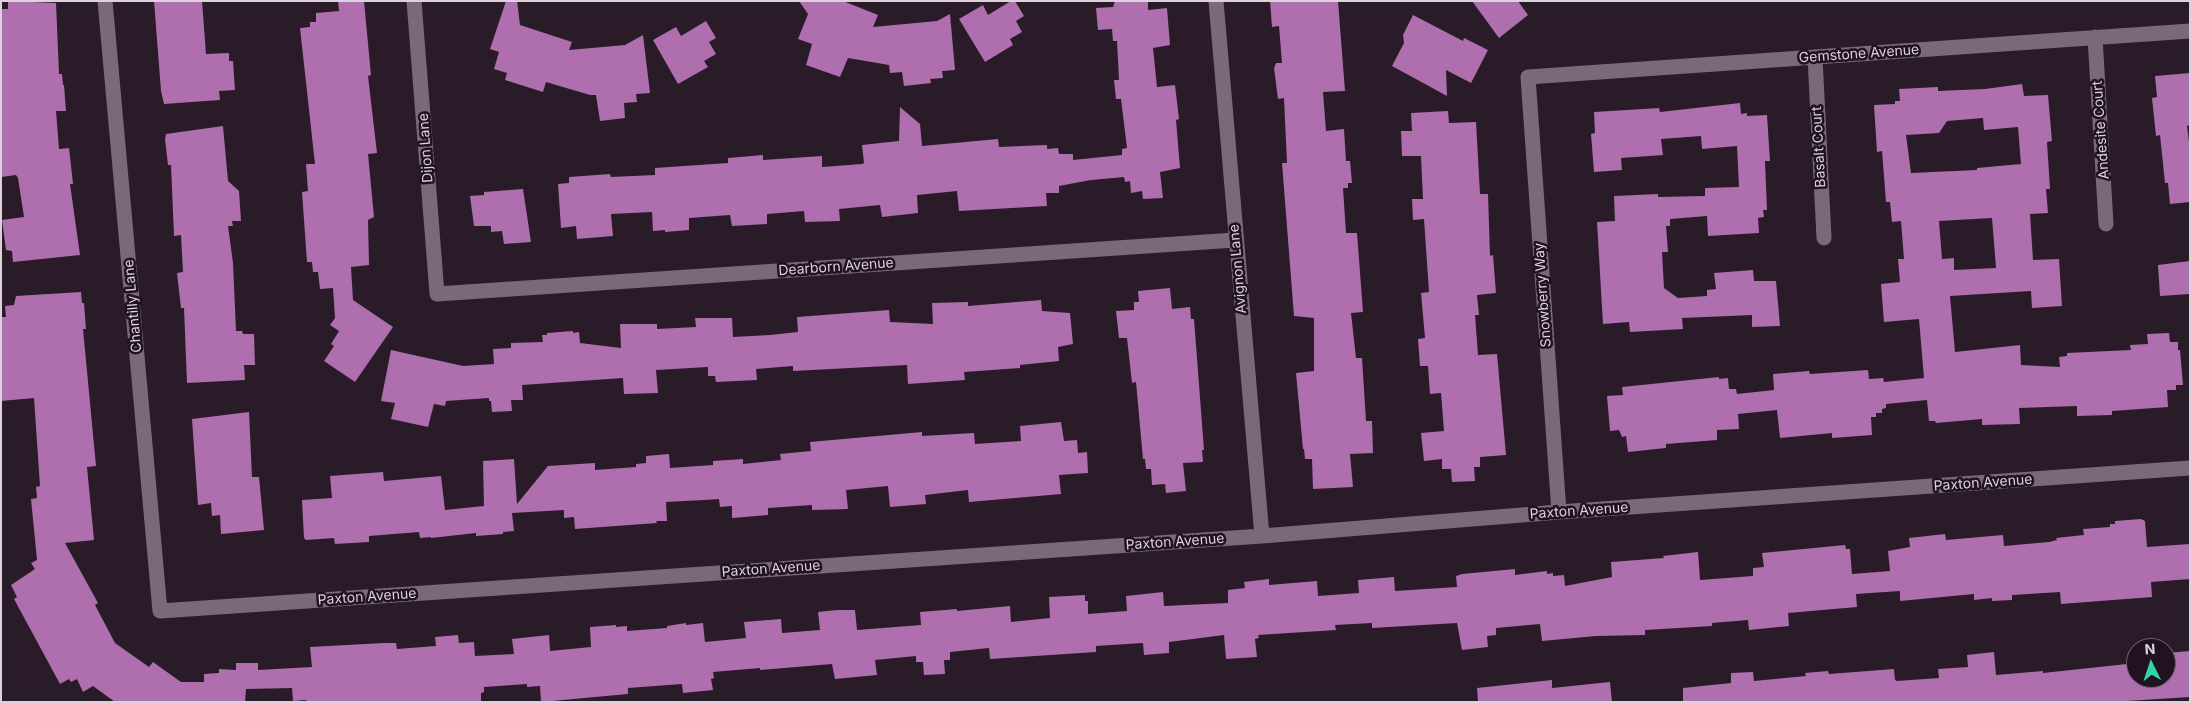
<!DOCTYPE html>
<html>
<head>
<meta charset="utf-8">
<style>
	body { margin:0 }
	#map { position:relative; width:2191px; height:703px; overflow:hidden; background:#2a1b29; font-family:Inter,sans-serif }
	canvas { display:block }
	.frame { position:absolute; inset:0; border:2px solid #ddd2dc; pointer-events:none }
	.north { position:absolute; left:2126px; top:638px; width:50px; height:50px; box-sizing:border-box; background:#201220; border:1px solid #6c5f6b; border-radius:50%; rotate:356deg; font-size:14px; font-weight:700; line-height:20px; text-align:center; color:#ddd2dc }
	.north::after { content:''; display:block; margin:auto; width:18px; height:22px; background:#2fd4aa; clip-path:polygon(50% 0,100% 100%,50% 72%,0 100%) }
</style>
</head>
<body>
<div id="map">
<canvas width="2191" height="703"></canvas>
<div class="frame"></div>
<div class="north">N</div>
</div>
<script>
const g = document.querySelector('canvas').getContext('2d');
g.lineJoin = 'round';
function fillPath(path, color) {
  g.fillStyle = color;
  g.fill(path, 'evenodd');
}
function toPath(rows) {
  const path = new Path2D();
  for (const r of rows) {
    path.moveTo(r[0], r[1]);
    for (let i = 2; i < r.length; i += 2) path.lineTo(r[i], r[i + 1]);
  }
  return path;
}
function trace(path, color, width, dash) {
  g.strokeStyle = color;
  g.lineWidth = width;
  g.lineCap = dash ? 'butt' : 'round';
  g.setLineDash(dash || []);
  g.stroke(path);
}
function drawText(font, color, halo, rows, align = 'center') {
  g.font = font + ' Inter,sans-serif';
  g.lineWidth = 5;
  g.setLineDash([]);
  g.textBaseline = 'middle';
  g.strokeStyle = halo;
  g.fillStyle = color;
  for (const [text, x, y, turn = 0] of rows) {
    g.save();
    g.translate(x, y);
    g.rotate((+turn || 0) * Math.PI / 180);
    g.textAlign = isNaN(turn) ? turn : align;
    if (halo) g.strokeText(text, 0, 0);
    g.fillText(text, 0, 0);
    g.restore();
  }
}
fillPath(toPath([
	[8,1,56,3,59,74,62,74,63,85,64,85,66,111,56,111,59,149,69,148,73,184,70,184,80,255,13,262,12,251,6,250,2,220,24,217,18,178,16,175,1,177,1,9,8,9],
	[154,1,202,1,206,54,229,53,229,61,233,61,235,90,219,91,220,100,164,104,161,91],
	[338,1,364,1,371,75,368,76,377,153,368,154,374,217,368,220,369,265,351,267,353,300,393,327,355,382,324,361,334,346,331,344,339,331,330,325,335,318,333,288,320,289,318,272,313,272,312,262,307,262,302,192,308,191,306,164,315,164,300,28,310,27,310,22,316,22,316,13,339,11],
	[506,1,517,1,520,25,572,42,569,50,625,45,643,35,650,93,636,94,637,102,624,103,625,118,600,121,596,95,590,95,546,82,543,92,505,80,507,73,494,69,499,52,490,49],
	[799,1,843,1,878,15,873,27,937,21,950,14,955,70,942,71,943,78,930,79,931,83,904,86,902,72,890,73,889,65,848,58,840,77,806,65,812,44,798,39,808,14],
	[1011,1,1015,1,1024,16,1016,21,1022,32,1010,39,1013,45,985,62,959,19,983,5,988,15],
	[1115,1,1148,1,1148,10,1167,8,1170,45,1153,48,1157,87,1175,85,1179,119,1176,120,1180,168,1160,172,1163,198,1143,199,1142,191,1131,193,1130,181,1125,182,1124,177,1091,180,1059,186,1059,193,1046,193,1047,206,959,211,957,191,917,195,918,213,882,217,880,205,839,209,840,221,805,222,804,211,767,214,767,224,732,226,730,215,689,218,689,230,665,232,665,230,653,231,652,212,611,214,613,236,577,239,576,226,561,228,558,184,569,183,569,177,610,174,611,177,655,175,655,168,728,163,728,158,763,155,763,160,822,156,822,167,862,164,864,163,862,145,899,141,900,107,920,124,922,146,998,139,999,147,1047,145,1047,149,1058,148,1059,154,1073,154,1073,160,1122,155,1122,149,1127,148,1121,99,1116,99,1114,80,1119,80,1117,41,1113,41,1112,29,1098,30,1096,8,1113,7],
	[1270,1,1338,1,1345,91,1323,92,1326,131,1344,129,1346,161,1350,161,1352,183,1348,183,1348,188,1343,188,1346,233,1357,233,1363,312,1351,313,1356,358,1362,358,1366,421,1372,421,1373,453,1350,454,1353,487,1313,489,1312,459,1305,459,1304,449,1303,449,1296,373,1314,371,1314,318,1294,316,1282,163,1287,163,1284,98,1278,99,1274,68,1276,63,1282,63,1279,26,1272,27],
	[1472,1,1518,1,1528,15,1499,38],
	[1413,15,1463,41,1464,38,1488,50,1471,83,1446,70,1447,96,1392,66,1404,43,1403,35],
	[706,21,716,38,709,42,716,54,704,61,708,67,678,84,653,40,676,27,681,36],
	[2190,73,2190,125,2187,126,2190,149,2190,202,2170,204,2168,183,2165,183,2160,135,2156,136,2152,98,2157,97,2155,76],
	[2022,84,2024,96,2048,95,2052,141,2047,142,2050,189,2046,189,2048,213,2030,214,2033,260,2059,259,2062,306,2032,308,2031,291,1950,296,1955,352,2020,345,2021,365,2060,367,2059,357,2067,356,2067,353,2131,350,2130,345,2148,344,2147,334,2169,333,2170,342,2178,342,2178,350,2180,350,2183,385,2176,385,2176,390,2167,390,2168,407,2112,411,2112,415,2077,416,2077,406,2019,408,2020,424,1982,425,1982,419,1936,423,1935,421,1929,421,1927,400,1886,404,1886,408,1882,409,1882,413,1876,413,1876,417,1871,417,1872,435,1832,438,1832,433,1780,438,1777,410,1738,414,1739,429,1717,430,1717,440,1666,444,1666,448,1628,452,1626,436,1622,437,1619,430,1610,431,1607,396,1623,395,1622,387,1719,377,1719,379,1728,378,1729,389,1736,389,1737,394,1774,390,1773,374,1809,371,1810,374,1868,370,1869,379,1883,378,1884,382,1924,378,1919,319,1884,322,1881,284,1900,282,1898,259,1904,259,1901,221,1892,222,1890,202,1886,202,1882,151,1877,152,1874,105,1895,104,1895,101,1900,101,1899,89,1938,87,1938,91,1985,89],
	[1983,118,1984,130,2018,127,2021,164,1977,168,1977,170,1911,173,1906,135,1939,133,1947,121],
	[1992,218,1996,268,1954,270,1954,258,1942,259,1939,221],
	[1740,103,1741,114,1747,113,1747,116,1767,115,1770,161,1765,161,1767,210,1763,210,1764,217,1758,218,1759,233,1708,236,1707,216,1670,219,1670,226,1666,226,1668,252,1662,252,1664,288,1678,298,1707,296,1707,290,1716,289,1714,273,1753,270,1754,281,1776,281,1780,326,1752,327,1752,315,1682,318,1683,329,1630,332,1629,322,1603,324,1597,222,1615,221,1614,196,1658,194,1658,197,1705,196,1705,188,1739,187,1737,146,1702,149,1701,136,1661,139,1663,155,1621,158,1622,170,1594,172,1591,134,1595,133,1594,112,1659,108,1660,112],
	[1448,111,1449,123,1476,122,1480,194,1488,194,1490,256,1493,255,1496,293,1477,295,1479,315,1475,315,1478,355,1497,354,1506,455,1480,457,1480,467,1474,467,1475,481,1452,482,1451,469,1442,469,1442,459,1424,461,1421,433,1444,431,1441,393,1430,394,1428,366,1420,366,1418,339,1425,338,1421,293,1429,292,1424,219,1413,220,1412,199,1423,199,1421,156,1402,156,1401,131,1412,131,1411,113],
	[223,126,228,181,239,191,241,221,232,221,233,226,228,226,233,263,236,331,242,331,243,334,254,334,255,365,244,365,245,380,187,383,184,308,181,308,177,273,183,272,181,235,174,236,171,165,168,165,165,139,166,134],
	[523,189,531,242,504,244,502,231,491,232,491,226,474,226,470,196,484,195,484,192],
	[2190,261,2190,294,2160,296,2158,265],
	[1170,288,1172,309,1190,307,1191,319,1194,319,1204,450,1202,450,1203,462,1183,463,1186,491,1166,493,1165,484,1152,485,1151,469,1146,469,1145,459,1143,459,1136,382,1132,383,1127,338,1119,338,1116,311,1134,310,1134,302,1139,302,1138,291],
	[81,292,82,303,84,303,86,329,83,329,96,466,87,467,94,540,65,543,98,603,95,605,115,643,149,667,153,662,181,682,204,682,204,674,219,673,219,669,236,670,236,663,258,663,258,670,312,667,310,647,384,643,396,643,397,649,436,646,435,637,458,635,459,643,474,642,475,656,514,654,512,639,549,635,550,651,591,647,590,627,616,625,616,627,627,626,627,631,667,628,667,626,686,623,686,625,703,623,705,642,746,638,744,622,781,619,782,633,820,630,818,612,837,610,855,610,857,630,921,625,920,612,957,609,957,611,1010,606,1011,622,1050,618,1049,597,1085,595,1085,601,1088,601,1088,614,1127,611,1126,596,1163,592,1164,606,1228,603,1228,590,1245,588,1244,582,1269,579,1269,585,1317,581,1318,596,1359,593,1358,580,1394,577,1395,591,1457,587,1456,576,1462,574,1515,569,1515,575,1547,571,1547,574,1553,573,1553,576,1564,575,1565,586,1612,577,1611,562,1664,558,1663,556,1698,552,1700,580,1753,576,1753,568,1764,567,1762,553,1845,545,1846,549,1850,549,1852,574,1890,571,1888,551,1910,547,1909,538,1945,534,1946,540,2003,535,2004,546,2049,542,2057,540,2056,538,2084,535,2083,529,2110,527,2110,524,2115,524,2115,521,2141,519,2145,521,2147,547,2190,544,2190,579,2151,582,2152,597,2061,604,2060,592,2012,595,2012,600,1992,601,1992,598,1974,600,1974,594,1900,601,1900,591,1856,594,1857,607,1788,613,1789,626,1749,630,1748,620,1712,623,1712,626,1645,630,1645,635,1596,636,1542,641,1540,624,1496,628,1496,635,1487,636,1488,647,1462,650,1457,623,1372,628,1372,623,1335,625,1336,630,1258,635,1259,638,1255,639,1257,657,1226,659,1224,635,1169,642,1169,653,1144,655,1143,643,1096,646,1096,652,990,659,989,648,950,652,950,660,944,660,945,674,924,675,923,662,916,662,916,656,875,660,877,675,835,679,832,664,760,670,760,668,713,672,714,678,711,679,713,690,683,693,682,684,628,688,628,694,541,702,540,686,527,687,527,684,484,687,484,692,481,693,481,702,307,702,306,700,293,701,292,688,246,689,245,702,115,702,93,686,83,692,77,679,71,682,69,679,60,684,14,599,17,597,11,585,35,569,31,563,37,560,31,499,37,498,36,487,40,486,34,398,1,401,1,317,6,317,5,306,14,305,16,296],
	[1041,300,1042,311,1070,313,1073,344,1058,347,1059,361,1020,365,1020,368,964,372,965,380,908,384,907,365,793,371,793,366,756,369,757,380,716,382,715,376,708,376,708,367,656,370,658,393,624,394,623,378,522,385,523,400,511,400,512,411,492,412,491,401,489,401,489,398,446,401,445,406,434,404,428,427,391,419,395,403,381,401,391,350,463,366,494,364,493,349,511,348,511,343,543,342,542,335,547,335,547,333,573,331,573,333,579,332,580,343,621,348,620,324,657,324,657,329,696,327,695,318,732,318,733,337,770,335,798,332,797,317,889,310,890,322,933,324,932,303,968,302,968,306],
	[249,412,252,477,259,477,264,530,221,534,220,515,212,516,211,503,198,505,192,419],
	[1061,422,1064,441,1077,440,1078,453,1087,452,1088,473,1059,475,1061,494,969,502,968,490,925,495,926,504,890,507,888,486,846,490,848,509,812,510,812,505,768,508,768,515,732,518,732,506,720,507,719,499,704,500,666,502,667,521,656,521,657,523,575,529,574,517,564,518,564,510,512,513,514,531,503,532,503,534,476,536,476,533,431,538,431,537,420,538,419,532,369,536,369,542,335,544,334,538,306,540,304,538,302,500,332,498,330,476,383,472,384,481,441,476,445,510,484,506,483,461,514,459,517,504,548,466,595,463,595,470,636,467,636,464,646,463,646,456,669,454,670,468,713,465,713,461,743,459,743,464,781,460,780,454,811,451,810,442,922,432,922,436,974,433,975,444,1021,441,1020,426],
	[2190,651,2190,697,2111,702,1683,702,1683,688,1731,683,1731,673,1753,672,1754,681,1806,676,1805,673,1828,671,1829,674,1894,669,1895,680,1897,681,1939,678,1938,669,1968,667,1967,655,1994,652,1996,675,2043,671,2043,673,2136,663,2136,678,2166,678,2166,653],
	[1552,680,1552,688,1610,682,1612,702,1478,702,1477,688]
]), '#af6eae');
trace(toPath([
	[105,1,160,611,1262,536,1559,512,2190,468],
	[414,1,437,294,1235,240],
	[1216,1,1262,536],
	[2095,37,2106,224],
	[1815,57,1824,238],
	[1559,512,1528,77,2190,31]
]), '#7b697a', 15);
drawText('14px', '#ddd2dc', '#201220', [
	["Gemstone Avenue",1859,54,-4],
	["Andesite Court",2101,130,-94],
	["Basalt Court",1819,147,-93],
	["Dijon Lane",426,148,-94],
	["Dearborn Avenue",836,267,-4],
	["Avignon Lane",1238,269,-95],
	["Snowberry Way",1543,295,-94],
	["Chantilly Lane",133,306,-95],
	["Paxton Avenue",1983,483,-4],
	["Paxton Avenue",1579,511,-4],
	["Paxton Avenue",1175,542,-4],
	["Paxton Avenue",771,569,-4],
	["Paxton Avenue",367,597,-4]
]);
</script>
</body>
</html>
